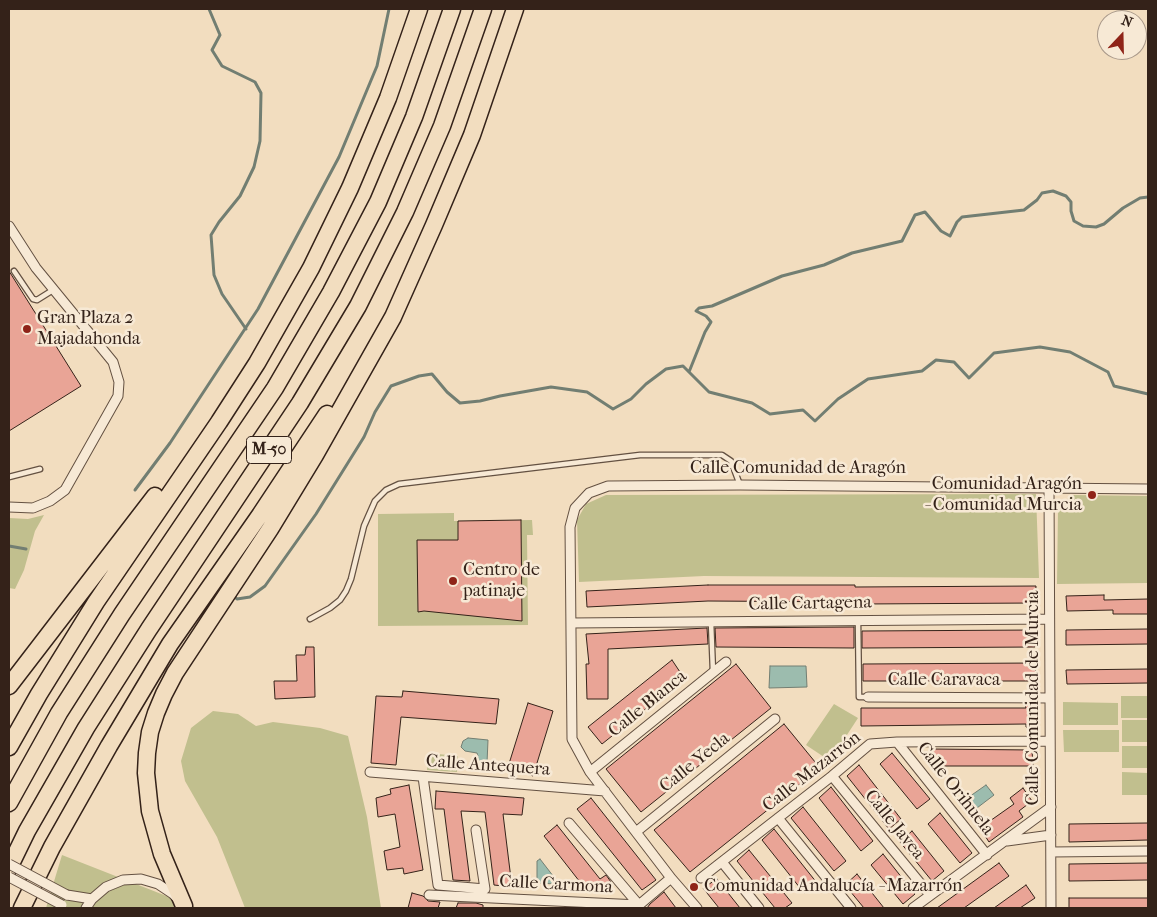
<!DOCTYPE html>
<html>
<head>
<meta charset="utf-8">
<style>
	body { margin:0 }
	#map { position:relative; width:1157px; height:917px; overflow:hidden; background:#f2ddbf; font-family:"IM FELL French Canon",serif }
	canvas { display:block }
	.frame { position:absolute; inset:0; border:10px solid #342219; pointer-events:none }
	.north { position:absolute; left:1097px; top:10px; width:50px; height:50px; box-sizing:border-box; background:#f7e9d5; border:1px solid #a9998a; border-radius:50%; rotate:21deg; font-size:14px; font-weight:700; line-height:20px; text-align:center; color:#342219 }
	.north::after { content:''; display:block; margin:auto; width:18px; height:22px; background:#8f2418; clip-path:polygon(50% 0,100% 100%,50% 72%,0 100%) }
</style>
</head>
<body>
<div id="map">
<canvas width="1157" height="917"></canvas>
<div class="frame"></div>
<div class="north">N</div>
</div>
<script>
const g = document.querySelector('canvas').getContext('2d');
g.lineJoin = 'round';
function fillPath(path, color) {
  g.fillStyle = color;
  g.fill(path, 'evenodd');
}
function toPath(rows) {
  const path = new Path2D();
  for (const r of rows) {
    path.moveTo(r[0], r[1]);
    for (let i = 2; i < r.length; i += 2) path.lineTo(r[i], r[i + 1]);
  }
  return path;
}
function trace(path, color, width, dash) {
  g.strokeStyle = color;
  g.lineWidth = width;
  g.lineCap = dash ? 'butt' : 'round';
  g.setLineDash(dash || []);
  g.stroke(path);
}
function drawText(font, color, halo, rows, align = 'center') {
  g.font = font + ' "IM FELL French Canon",serif';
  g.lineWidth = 5;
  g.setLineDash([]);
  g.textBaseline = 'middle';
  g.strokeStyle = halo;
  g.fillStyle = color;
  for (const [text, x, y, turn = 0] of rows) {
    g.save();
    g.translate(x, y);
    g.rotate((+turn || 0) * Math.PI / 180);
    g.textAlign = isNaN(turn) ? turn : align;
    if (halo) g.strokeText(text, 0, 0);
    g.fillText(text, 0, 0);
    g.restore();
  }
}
fillPath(toPath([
	[1036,494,1039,578,704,576,579,582,577,520,586,504,606,495],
	[1074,495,1148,496,1148,583,1057,584,1058,510,1064,501],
	[454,513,454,521,532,520,533,535,527,535,528,625,378,626,378,514],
	[44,515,35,531,24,570,15,589,9,588,9,518,28,519],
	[1121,696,1148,696,1148,718,1121,718],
	[1063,702,1118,703,1118,725,1063,725],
	[834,704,858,718,830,761,806,745],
	[213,711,238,714,256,726,273,722,320,728,348,736,367,817,381,908,245,908,217,837,185,781,181,761,191,728],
	[1122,720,1148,720,1148,742,1122,742],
	[1063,730,1119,730,1119,752,1064,752],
	[1122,746,1148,746,1148,768,1122,768],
	[428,753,458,756,457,772,427,770],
	[1122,772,1148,773,1148,795,1122,795],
	[62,855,197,908,46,908]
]), '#c1bf8e');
const water = toPath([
	[770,666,806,666,807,687,769,688,770,666],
	[468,738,488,740,487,763,485,766,478,766,473,763,473,759,478,756,477,753,465,751,461,747,463,741,468,738],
	[986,785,994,795,973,811,966,799,986,785],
	[540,859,557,881,556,884,537,883,537,861,540,859]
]);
fillPath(water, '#9cbcae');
trace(water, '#727e72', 1);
trace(toPath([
	[209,9,220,35,212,50,222,66,255,82,261,93,260,141,254,167,240,196,219,222,211,235,214,275,222,294,246,329],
	[689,372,705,332,711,322,706,316,696,311,699,308,712,306,782,276,824,265,852,253,902,241,915,215,925,212,941,231,950,236,957,222,962,217,1024,210,1037,200,1042,193,1053,191,1066,196,1071,202,1071,211,1074,221,1083,226,1096,227,1104,224,1123,208,1140,198,1148,197],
	[135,490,170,443,258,309,339,157,377,66,389,9],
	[9,546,26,549],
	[234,596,237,599,250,597,265,586,316,514,364,437,375,412,391,386,419,376,432,374,447,392,460,403,480,401,500,396,551,387,587,392,613,409,631,399,646,384,666,369,683,366,709,392,752,403,770,414,803,410,815,421,838,399,868,379,922,371,936,360,954,362,969,378,994,353,1040,347,1070,352,1108,372,1114,386,1148,394]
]), '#727e72', 3);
const building = toPath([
	[9,271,81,386,9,431,9,271],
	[521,520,522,621,424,611,418,612,417,540,458,540,458,521,521,520],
	[708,585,855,585,855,587,1036,586,1035,603,861,604,861,602,708,601,587,607,586,591,708,585],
	[1104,595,1104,600,1148,599,1148,614,1113,614,1113,610,1067,611,1066,596,1104,595],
	[854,627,854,648,716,647,715,628,854,627],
	[707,628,708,644,608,649,608,699,587,699,586,664,589,664,586,634,707,628],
	[1148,629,1148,644,1066,645,1066,630,1148,629],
	[1036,630,1035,647,862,648,862,631,1036,630],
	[306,647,314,647,315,697,275,699,274,681,297,681,296,655,305,655,306,647],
	[672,660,684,678,602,744,588,727,672,660],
	[1036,663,1035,681,863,681,863,664,1036,663],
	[736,664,771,708,641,812,606,769,736,664],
	[1148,669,1148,683,1067,684,1066,670,1148,669],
	[403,691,499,699,496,724,401,717,396,765,371,763,376,696,402,697,403,691],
	[528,703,553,711,533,776,508,767,528,703],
	[1025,705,1036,705,1036,727,1026,727,1026,724,861,726,861,708,1026,708,1025,705],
	[784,724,820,768,690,872,654,830,784,724],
	[931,749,1032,750,1033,766,931,766,931,749],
	[892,753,930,799,917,809,880,764,892,753],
	[859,765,901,819,889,829,847,776,859,765],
	[409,785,423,870,404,874,403,868,387,870,384,851,400,847,395,814,378,817,376,798,391,794,390,789,409,785],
	[831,787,873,841,861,851,819,798,831,787],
	[1023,788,1032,801,1019,811,1023,817,989,842,980,828,1014,804,1010,798,1023,788],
	[436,791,524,798,522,815,503,814,512,887,494,885,485,812,461,811,470,881,453,880,444,809,435,809,436,791],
	[591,798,656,880,642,890,577,809,591,798],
	[803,807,846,861,834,871,791,818,803,807],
	[940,813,972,853,960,863,928,824,940,813],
	[1148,823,1148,840,1069,842,1069,824,1148,823],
	[557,825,600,879,606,875,611,882,598,893,593,886,587,891,544,836,557,825],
	[774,829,817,883,804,893,762,840,774,829],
	[912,831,944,871,932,881,900,842,912,831],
	[749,850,792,903,785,908,775,908,737,861,749,850],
	[883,854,915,894,903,904,871,865,883,854],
	[999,863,1009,876,964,908,937,908,999,863],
	[1148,863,1148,880,1069,881,1069,864,1148,863],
	[857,874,884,908,864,908,845,885,857,874],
	[717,879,740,908,719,908,703,888,717,879],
	[1026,885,1035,898,1020,908,994,908,1026,885],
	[664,892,676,908,647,908,650,904,664,892],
	[412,893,423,896,428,901,440,902,438,908,408,908,412,893],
	[1069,898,1148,898,1148,908,1069,908,1069,898],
	[458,903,476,903,483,905,483,908,456,908,458,903]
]);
fillPath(building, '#e9a496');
trace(building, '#342219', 1);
const lane = toPath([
	[14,271,33,299,37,300,53,290],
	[9,477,40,469],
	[310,619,330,608,340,600,346,591,351,579,364,526,375,501,386,490,399,484,640,455,722,455,731,461,740,485],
	[858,620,859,697,868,697],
	[711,622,713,672]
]);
const street = toPath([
	[9,226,36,268,113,362,119,382,118,396,65,490,50,501,33,508,9,507],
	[1049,488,1051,908],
	[571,623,1049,619],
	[868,697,1050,698],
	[897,742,987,855],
	[370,772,605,791],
	[590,772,726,662],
	[832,776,930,895],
	[423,777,438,885,485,889,476,830],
	[778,818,851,908],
	[569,823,639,905,638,908],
	[636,832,775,719],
	[1007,841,1051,835],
	[1051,852,1148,851],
	[722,862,759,908],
	[701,878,832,776,870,744,897,742,1050,741],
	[67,895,92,899],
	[429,895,639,905,671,878],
	[86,908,92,899,106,887,123,880,141,879,158,884,173,894,177,898],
	[697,908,671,878,590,772,572,739,570,527,575,508,589,493,608,486,740,485,1148,489],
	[913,908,1051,807]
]);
const highway = toPath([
	[9,686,155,496],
	[9,747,39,694,96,602,219,422,257,363,311,268,350,188,388,98,419,9],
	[9,803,59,713,122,614,275,388,331,292,378,202,414,117,452,9],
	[9,868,27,831,86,728,149,629,300,403,358,306,405,212,442,126,483,9],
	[184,906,162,854,150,811,146,773,147,753,150,732,156,713,164,694,175,673,270,529,315,455,393,317,434,225,472,135,515,9],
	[22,908,52,847,109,746,170,644,260,515,327,414]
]);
trace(lane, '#645142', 7);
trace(street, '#645142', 11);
trace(highway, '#342219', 19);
trace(lane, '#f7e9d5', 4.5);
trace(street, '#f7e9d5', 9);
trace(highway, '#f2ddbf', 16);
const streetBridge = toPath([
	[9,864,67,895],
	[9,877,62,905]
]);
trace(streetBridge, '#645142', 11, []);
trace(streetBridge, '#f7e9d5', 9);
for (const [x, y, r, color] of [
	[27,329,5,"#8f2418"],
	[1092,495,5,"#8f2418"],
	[453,581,5,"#8f2418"],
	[694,887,5,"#8f2418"]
]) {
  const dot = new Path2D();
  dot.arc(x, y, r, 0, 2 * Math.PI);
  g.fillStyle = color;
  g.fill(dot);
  trace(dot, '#f7e9d5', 2);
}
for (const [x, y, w] of [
	[269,450,45]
]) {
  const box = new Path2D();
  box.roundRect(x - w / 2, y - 13.5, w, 27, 4);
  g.fillStyle = '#f7e9d5';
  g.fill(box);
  trace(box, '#342219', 1);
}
drawText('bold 16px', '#342219', null, [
	["M-50",269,450]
]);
drawText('18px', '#342219', '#f7e9d5', [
	["Gran Plaza 2",37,319],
	["Majadahonda",37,340],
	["Comunidad Aragón",1082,485,"right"],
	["- Comunidad Murcia",1082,506,"right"],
	["Centro de",463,571],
	["patinaje",463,592],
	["Comunidad Andalucía - Mazarrón",704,887]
], 'left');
drawText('18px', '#342219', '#f7e9d5', [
	["Calle Comunidad de Aragón",798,469],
	["Calle Cartagena",810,604,-1],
	["Calle Caravaca",944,681],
	["Calle Comunidad de Murcia",1034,698,-90],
	["Calle Blanca",648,704,-39],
	["Calle Yecla",695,763,-39],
	["Calle Antequera",488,766,4],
	["Calle Mazarrón",812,772,-38],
	["Calle Orihuela",955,789,52],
	["Calle Javea",894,825,51],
	["Calle Carmona",556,885,3]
]);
</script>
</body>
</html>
